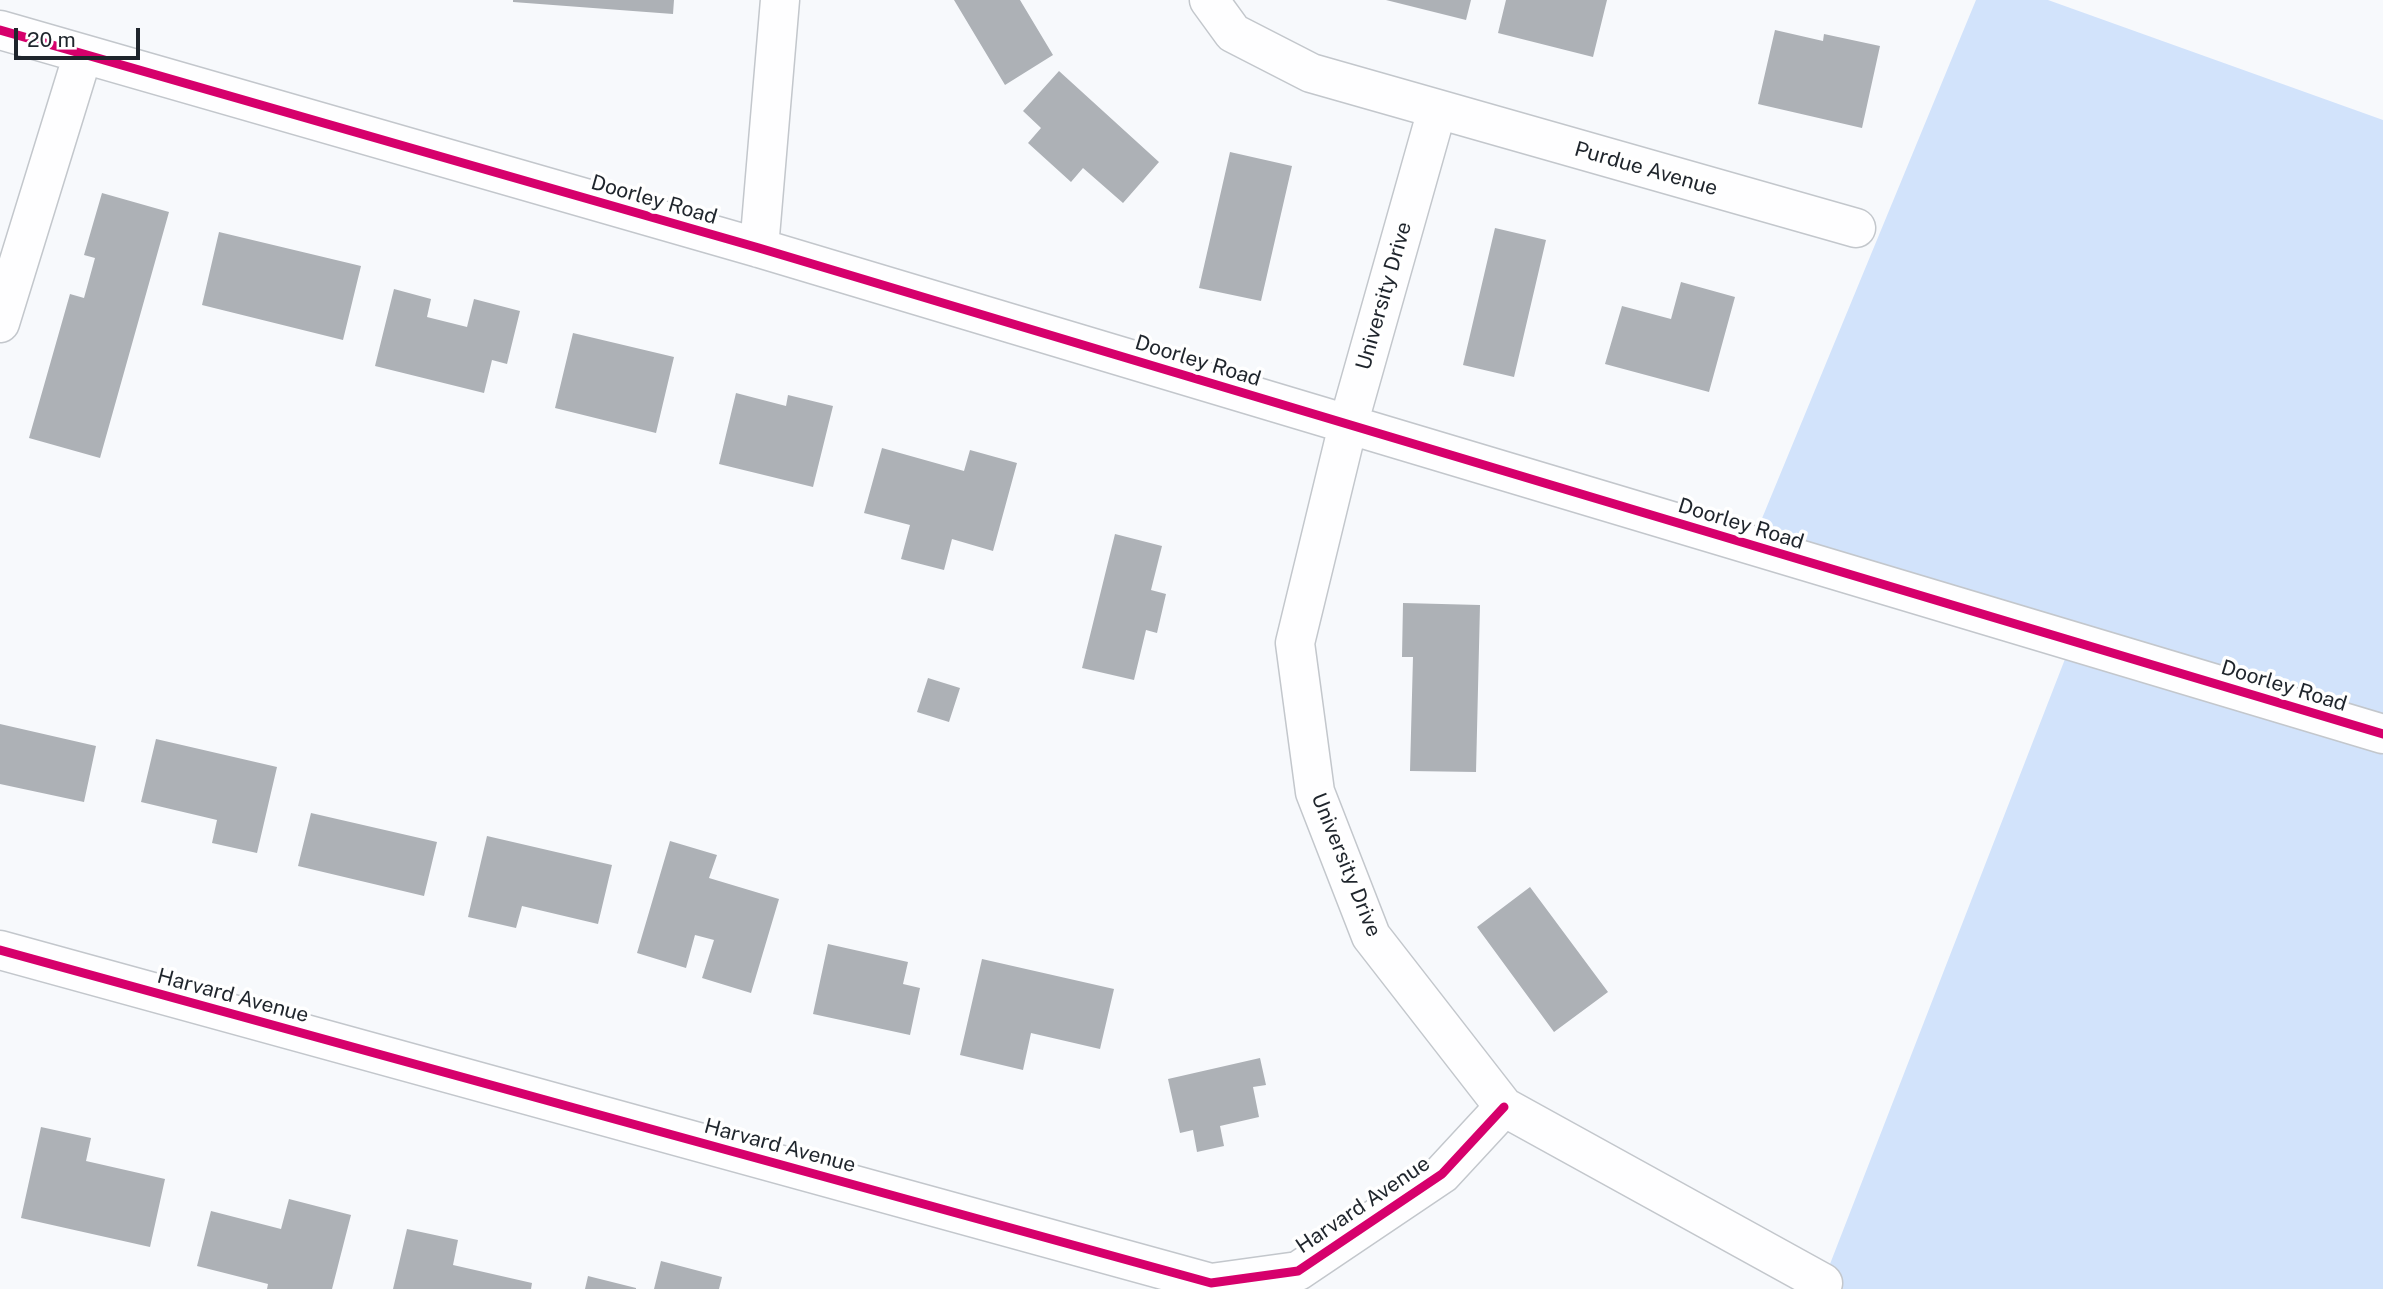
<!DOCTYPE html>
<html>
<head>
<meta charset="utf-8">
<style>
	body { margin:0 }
	#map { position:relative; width:2383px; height:1289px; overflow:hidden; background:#f7f9fc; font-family:"Public Sans",sans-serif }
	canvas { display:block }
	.scale { position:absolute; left:14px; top:28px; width:126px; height:32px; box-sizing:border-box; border:4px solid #1f252c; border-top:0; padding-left:9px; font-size:21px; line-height:24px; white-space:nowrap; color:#1f252c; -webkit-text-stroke:5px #fff; paint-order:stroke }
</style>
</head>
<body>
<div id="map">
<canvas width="2383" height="1289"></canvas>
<div class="scale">20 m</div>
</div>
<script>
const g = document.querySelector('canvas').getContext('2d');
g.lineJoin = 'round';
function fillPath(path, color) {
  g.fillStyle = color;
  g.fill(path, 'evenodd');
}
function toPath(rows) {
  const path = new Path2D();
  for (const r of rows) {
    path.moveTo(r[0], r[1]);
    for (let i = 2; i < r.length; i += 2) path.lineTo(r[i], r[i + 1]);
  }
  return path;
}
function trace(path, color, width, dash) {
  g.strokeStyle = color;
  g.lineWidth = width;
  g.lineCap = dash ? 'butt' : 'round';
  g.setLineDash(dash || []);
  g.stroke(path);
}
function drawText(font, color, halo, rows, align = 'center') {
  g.font = font + ' "Public Sans",sans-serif';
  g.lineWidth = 7;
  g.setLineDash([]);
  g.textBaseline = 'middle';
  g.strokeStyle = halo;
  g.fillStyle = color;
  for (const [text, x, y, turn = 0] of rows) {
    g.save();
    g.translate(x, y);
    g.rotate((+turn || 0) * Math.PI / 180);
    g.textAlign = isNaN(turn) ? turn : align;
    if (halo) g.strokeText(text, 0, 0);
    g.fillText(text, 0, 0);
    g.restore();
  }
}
fillPath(toPath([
	[1976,0,2048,0,2383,120,2383,1289,1824,1289,1823,1282,2072,641,1751,545]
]), '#d2e3fb');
fillPath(toPath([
	[513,0,674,0,673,14,513,2],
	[954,0,1020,0,1053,55,1005,85],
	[1386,0,1471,0,1466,20],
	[1506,0,1607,0,1593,57,1498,33],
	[1775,30,1823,41,1824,34,1880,46,1862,128,1758,104],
	[1059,71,1159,162,1123,203,1083,168,1071,182,1028,143,1041,128,1023,111],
	[1230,152,1292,166,1261,301,1199,288],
	[102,193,169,212,100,458,29,438,70,294,84,298,95,258,84,255],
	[1495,228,1546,240,1514,377,1463,365],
	[219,232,361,266,343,340,202,305],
	[1681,282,1735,297,1709,392,1605,364,1622,306,1671,319],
	[394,289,431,299,427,317,467,327,474,299,520,311,507,364,492,360,484,393,375,366],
	[573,333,674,357,656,433,555,408],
	[736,393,786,406,788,395,833,406,813,487,719,464],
	[882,448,964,471,970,450,1017,463,993,551,952,539,944,570,901,559,910,525,864,513],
	[1115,534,1162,546,1151,590,1166,594,1157,633,1146,630,1134,680,1082,668],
	[1403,603,1480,605,1476,772,1410,771,1413,657,1402,657],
	[928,678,960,688,949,722,917,712],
	[0,724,96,746,84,802,0,784],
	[156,739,277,767,257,853,212,843,217,820,141,802],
	[311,813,437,842,424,896,298,866],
	[487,836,612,865,598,924,522,906,516,928,468,917],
	[670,841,717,855,709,878,779,899,751,993,702,978,714,940,695,935,686,968,637,953],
	[1530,887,1608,992,1554,1032,1477,927],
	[828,944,908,962,903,984,920,988,910,1035,813,1014],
	[982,959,1114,989,1100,1049,1031,1033,1023,1070,960,1055],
	[1260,1058,1266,1085,1253,1087,1259,1117,1220,1126,1224,1146,1197,1152,1193,1130,1180,1133,1168,1079],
	[41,1127,91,1138,86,1161,165,1179,150,1247,21,1218],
	[289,1199,351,1215,332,1289,267,1289,268,1284,197,1266,211,1211,281,1229],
	[407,1229,458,1240,453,1265,532,1283,531,1289,393,1289],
	[661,1261,722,1277,719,1289,654,1289],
	[588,1276,636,1288,636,1289,585,1289]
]), '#adb1b6');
const minor = toPath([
	[1209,0,1233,33,1311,73,1856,228],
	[0,30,759,248,2383,734],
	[1437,110,1348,425,1295,643,1315,792,1371,936,1504,1107,1823,1283],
	[759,248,780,0],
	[0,323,83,54],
	[0,950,1211,1283,1298,1271,1442,1174,1504,1107]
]);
trace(minor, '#c3c7cc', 41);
trace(minor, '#fefeff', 38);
trace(toPath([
	[0,30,759,248,2383,734],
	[0,950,1211,1283,1298,1271,1442,1174,1504,1107]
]), '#d6006c', 9);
drawText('21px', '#1f252c', '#fff', [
	["Purdue Avenue",1646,169,16],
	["Doorley Road",654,200,16],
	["University Drive",1384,296,-74],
	["Doorley Road",1198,361,17],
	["Doorley Road",1741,524,17],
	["Doorley Road",2284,686,17],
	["University Drive",1346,865,68],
	["Harvard Avenue",233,996,15],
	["Harvard Avenue",780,1146,15],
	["Harvard Avenue",1363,1205,-34]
]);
</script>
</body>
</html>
